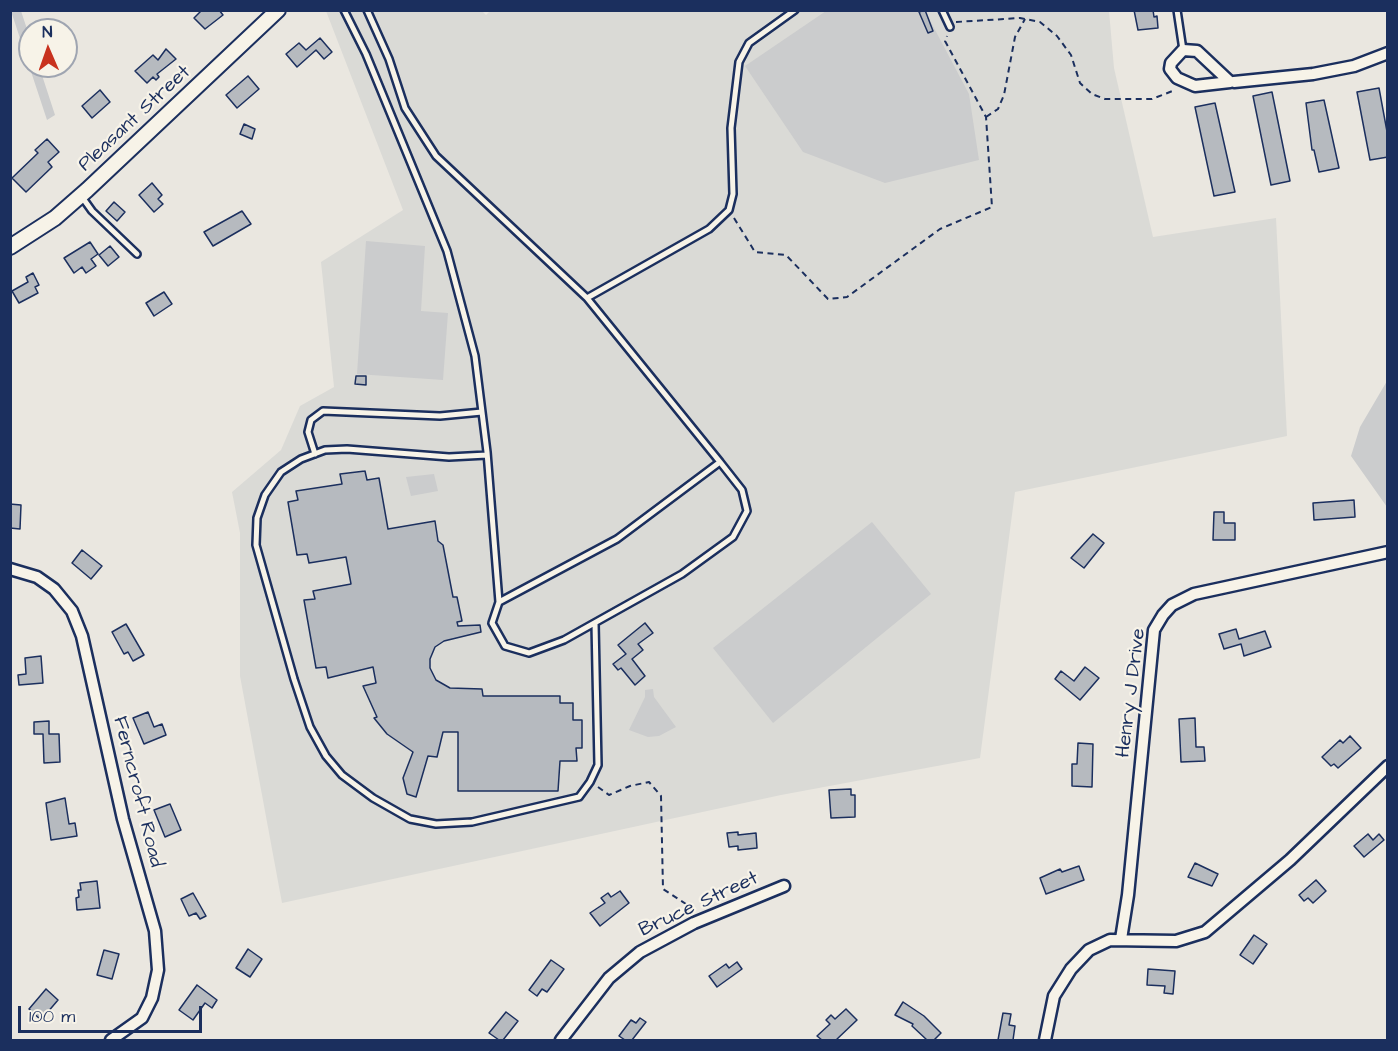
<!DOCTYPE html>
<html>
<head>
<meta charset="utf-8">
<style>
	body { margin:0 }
	#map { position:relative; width:1398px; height:1051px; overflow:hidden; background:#eae7e0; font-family:"Architects Daughter",sans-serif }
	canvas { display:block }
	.frame { position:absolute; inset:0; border:12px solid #1b2f5e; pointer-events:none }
	.north { position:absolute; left:18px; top:18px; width:60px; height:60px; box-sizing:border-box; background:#f7f3e8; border:2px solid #9fa5b1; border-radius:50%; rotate:358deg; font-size:16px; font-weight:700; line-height:24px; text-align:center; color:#1b2f5e }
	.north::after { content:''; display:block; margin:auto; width:21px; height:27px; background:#c8321e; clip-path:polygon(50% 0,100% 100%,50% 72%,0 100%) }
	.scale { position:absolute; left:18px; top:1006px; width:184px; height:27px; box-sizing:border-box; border:3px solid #1b2f5e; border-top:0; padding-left:8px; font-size:18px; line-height:21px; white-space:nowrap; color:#1b2f5e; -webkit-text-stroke:4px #f7f3e8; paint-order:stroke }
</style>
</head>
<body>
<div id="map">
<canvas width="1398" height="1051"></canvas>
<div class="frame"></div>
<div class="north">N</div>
<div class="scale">100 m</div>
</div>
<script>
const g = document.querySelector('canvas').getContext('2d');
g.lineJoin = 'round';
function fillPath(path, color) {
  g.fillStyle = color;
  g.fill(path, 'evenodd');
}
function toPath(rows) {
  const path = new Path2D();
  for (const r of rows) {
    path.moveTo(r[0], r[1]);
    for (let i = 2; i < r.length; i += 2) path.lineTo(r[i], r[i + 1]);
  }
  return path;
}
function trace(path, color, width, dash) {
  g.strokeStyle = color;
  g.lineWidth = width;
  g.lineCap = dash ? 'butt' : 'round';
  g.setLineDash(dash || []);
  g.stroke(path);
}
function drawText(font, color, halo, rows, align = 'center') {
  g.font = font + ' "Architects Daughter",sans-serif';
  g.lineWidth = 4.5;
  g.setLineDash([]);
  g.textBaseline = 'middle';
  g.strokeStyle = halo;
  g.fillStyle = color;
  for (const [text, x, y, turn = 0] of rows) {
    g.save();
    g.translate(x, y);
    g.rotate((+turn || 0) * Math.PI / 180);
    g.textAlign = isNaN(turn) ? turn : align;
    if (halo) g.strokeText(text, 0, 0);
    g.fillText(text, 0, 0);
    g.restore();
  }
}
fillPath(toPath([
	[481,10,486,15,491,10,1109,11,1114,68,1153,237,1276,218,1287,436,1015,492,980,758,781,795,282,903,240,676,240,533,232,492,281,450,300,406,334,387,321,262,403,210,326,11]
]), '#dadad6');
fillPath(toPath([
	[11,11,21,11,30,38,30,66,39,66,55,115,47,120],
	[826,11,925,11,969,94,979,160,885,183,803,152,745,66],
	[366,241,425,246,421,311,448,313,443,380,357,374],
	[1387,381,1387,507,1351,456,1360,427],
	[434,474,438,491,411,496,406,477],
	[872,522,931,594,773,723,713,648],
	[653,689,654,697,676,727,659,736,648,737,629,730,645,697,645,690]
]), '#cbcccd');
const building = toPath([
	[202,10,219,10,223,15,205,29,194,18,202,10],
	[925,10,933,31,928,33,919,12,925,10],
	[1134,10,1153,10,1154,17,1157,16,1158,28,1138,30,1134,10],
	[320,38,332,52,324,59,316,50,297,67,286,54,299,43,306,50,320,38],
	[166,49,176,59,157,74,159,77,156,80,153,77,147,83,135,71,153,55,158,60,166,49],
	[248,76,259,89,237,108,226,95,248,76],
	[1379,88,1388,137,1388,157,1370,160,1357,92,1379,88],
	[100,90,110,102,92,118,82,106,100,90],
	[1272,92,1290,181,1271,185,1253,96,1272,92],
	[1324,100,1339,168,1319,172,1314,150,1312,150,1306,103,1324,100],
	[1215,103,1235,192,1214,196,1195,107,1215,103],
	[244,124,255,129,252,139,240,134,244,124],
	[47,139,59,152,48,162,52,167,26,192,12,178,38,153,35,150,47,139],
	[152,183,162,195,158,199,163,204,154,212,139,195,152,183],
	[114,202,125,212,117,221,106,211,114,202],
	[242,211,251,224,213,246,204,232,242,211],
	[90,242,98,254,91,259,96,266,86,273,82,267,74,273,64,258,90,242],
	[110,246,119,257,108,266,99,255,110,246],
	[33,273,39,285,35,287,38,293,19,303,12,291,28,282,26,277,33,273],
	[164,292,172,304,154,316,146,303,164,292],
	[356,376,366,376,366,385,355,384,356,376],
	[365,471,367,480,379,478,388,529,435,521,438,541,443,545,453,597,457,597,462,621,457,622,458,626,480,625,481,632,444,641,435,647,430,659,430,668,436,680,450,688,482,689,483,696,560,696,560,703,573,703,573,720,582,720,582,748,576,748,577,761,560,761,558,791,458,791,458,732,443,732,437,757,428,756,416,797,407,794,403,778,413,752,387,734,374,718,377,717,363,686,376,683,373,667,328,678,326,667,316,668,304,600,315,599,313,591,351,584,346,557,309,563,307,554,297,555,288,502,298,500,296,491,342,484,340,474,365,471],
	[1354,500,1355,517,1314,520,1313,503,1354,500],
	[10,504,21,505,20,529,10,528,10,504],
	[1214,512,1224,512,1224,523,1235,523,1235,540,1213,540,1214,512],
	[1093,534,1104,543,1084,568,1071,558,1093,534],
	[82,550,102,566,91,579,72,563,82,550],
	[645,623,653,633,638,644,643,650,632,659,645,676,635,685,621,668,618,670,613,664,626,654,618,645,645,623],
	[126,624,144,655,133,661,128,652,124,654,112,632,126,624],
	[1236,629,1239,639,1265,631,1271,647,1244,656,1241,644,1224,649,1219,634,1236,629],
	[41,656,43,683,19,685,18,675,26,674,25,658,41,656],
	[1085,667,1099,678,1080,700,1055,679,1061,671,1074,681,1085,667],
	[148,712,154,727,162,724,166,735,144,744,133,718,148,712],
	[1195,718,1196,747,1204,747,1205,761,1181,762,1179,719,1195,718],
	[49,721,49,734,59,734,60,762,44,763,43,734,34,734,34,722,49,721],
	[1350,736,1361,748,1338,768,1334,764,1331,766,1322,757,1340,740,1343,743,1350,736],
	[1078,743,1093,744,1092,787,1072,786,1072,764,1077,764,1078,743],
	[851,789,851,795,855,795,855,817,831,818,829,790,851,789],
	[65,798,69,824,75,823,77,836,51,840,46,803,65,798],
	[170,804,181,830,165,837,154,810,170,804],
	[738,832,738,835,756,833,757,848,738,850,738,846,729,847,727,833,738,832],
	[1368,834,1373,840,1379,834,1384,840,1364,857,1354,846,1368,834],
	[1195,863,1218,874,1212,886,1188,877,1195,863],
	[1079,866,1084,880,1046,894,1040,878,1060,869,1062,872,1079,866],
	[1316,880,1326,891,1313,903,1308,898,1304,901,1299,895,1316,880],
	[97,881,100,908,77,910,76,898,79,897,78,890,81,890,80,883,97,881],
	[620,891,629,903,600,926,590,913,605,903,601,898,608,893,611,897,620,891],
	[193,893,206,916,200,919,196,913,189,916,181,899,193,893],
	[1254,935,1267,944,1253,964,1240,955,1254,935],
	[248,949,262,959,250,977,236,968,248,949],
	[104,950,119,954,112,979,97,975,104,950],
	[551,960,564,969,547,992,542,989,537,996,529,990,551,960],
	[737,962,742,969,717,987,709,976,726,964,729,968,737,962],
	[1148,969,1175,971,1173,994,1164,993,1165,986,1147,985,1148,969],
	[197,985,217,1000,212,1008,205,1003,193,1020,179,1010,197,985],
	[46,989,58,1000,41,1020,29,1009,46,989],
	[903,1002,924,1016,941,1033,934,1040,927,1040,912,1026,913,1024,895,1015,903,1002],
	[846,1009,857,1020,836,1040,822,1040,817,1036,830,1024,826,1020,831,1015,835,1019,846,1009],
	[506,1012,518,1021,503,1040,499,1040,489,1033,506,1012],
	[1003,1013,1011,1014,1009,1025,1015,1026,1013,1040,998,1040,1003,1013],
	[640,1018,646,1022,632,1040,625,1040,619,1036,631,1020,636,1023,640,1018]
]);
fillPath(building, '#b6babf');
trace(building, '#1b2f5e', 1.5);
const service = toPath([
	[344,10,366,54,447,251,475,356,487,452,499,602,617,539,720,462,587,298,436,156,405,108,389,59,367,10],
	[942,10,950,27],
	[1177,10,1183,50],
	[82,197,92,211,137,254],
	[587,298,709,229,729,210,733,194,731,128,739,62,749,43,795,10],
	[315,454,308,432,311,420,323,411,440,416,482,412],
	[487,455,449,457,347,449,325,450,301,459,281,472,265,495,257,518,256,545,294,679,310,727,326,756,342,775,373,798,410,819,436,824,472,822,579,797,590,782,598,765,595,623],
	[499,602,492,623,505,646,529,653,564,640,682,574,733,537,747,511,742,490,720,462]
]);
const minor = toPath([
	[1183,50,1197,51,1230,82,1195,86,1177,78,1170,69,1171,63,1183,50],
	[1234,82,1313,74,1354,66,1388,53],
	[10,569,37,577,54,589,72,611,82,636,123,819,155,931,158,970,152,998,142,1018,111,1040],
	[1121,939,1128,895,1154,630,1163,615,1172,605,1194,594,1388,552],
	[561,1040,609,978,640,952,694,923,784,886],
	[1045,1040,1054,996,1071,969,1089,950,1110,940,1176,941,1205,932,1290,860,1388,766]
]);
const secondary = toPath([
	[10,247,55,218,87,190,278,10]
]);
trace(service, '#1b2f5e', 10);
trace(minor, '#1b2f5e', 15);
trace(secondary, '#1b2f5e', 18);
trace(toPath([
	[956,22,1020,18,1040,22,1057,36,1071,55,1080,83,1092,94,1105,99,1152,99,1175,90],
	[986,117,998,109,1004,95,1015,37,1025,19],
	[734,218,755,252,786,255,828,299,847,297,940,229,992,207,986,117,945,41,947,36],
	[598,787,609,795,630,786,649,782,661,796,663,889,686,904,690,912]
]), '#1b2f5e', 2, [6, 4.5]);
trace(service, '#f7f3e8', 5);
trace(minor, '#f7f3e8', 10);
trace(secondary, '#f7f3e8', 14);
drawText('20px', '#1b2f5e', '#f7f3e8', [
	["Pleasant Street",135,119,-43],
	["Henry J Drive",1132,693,-83],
	["Ferncroft Road",137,792,76],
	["Bruce Street",699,905,-25]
]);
</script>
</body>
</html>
